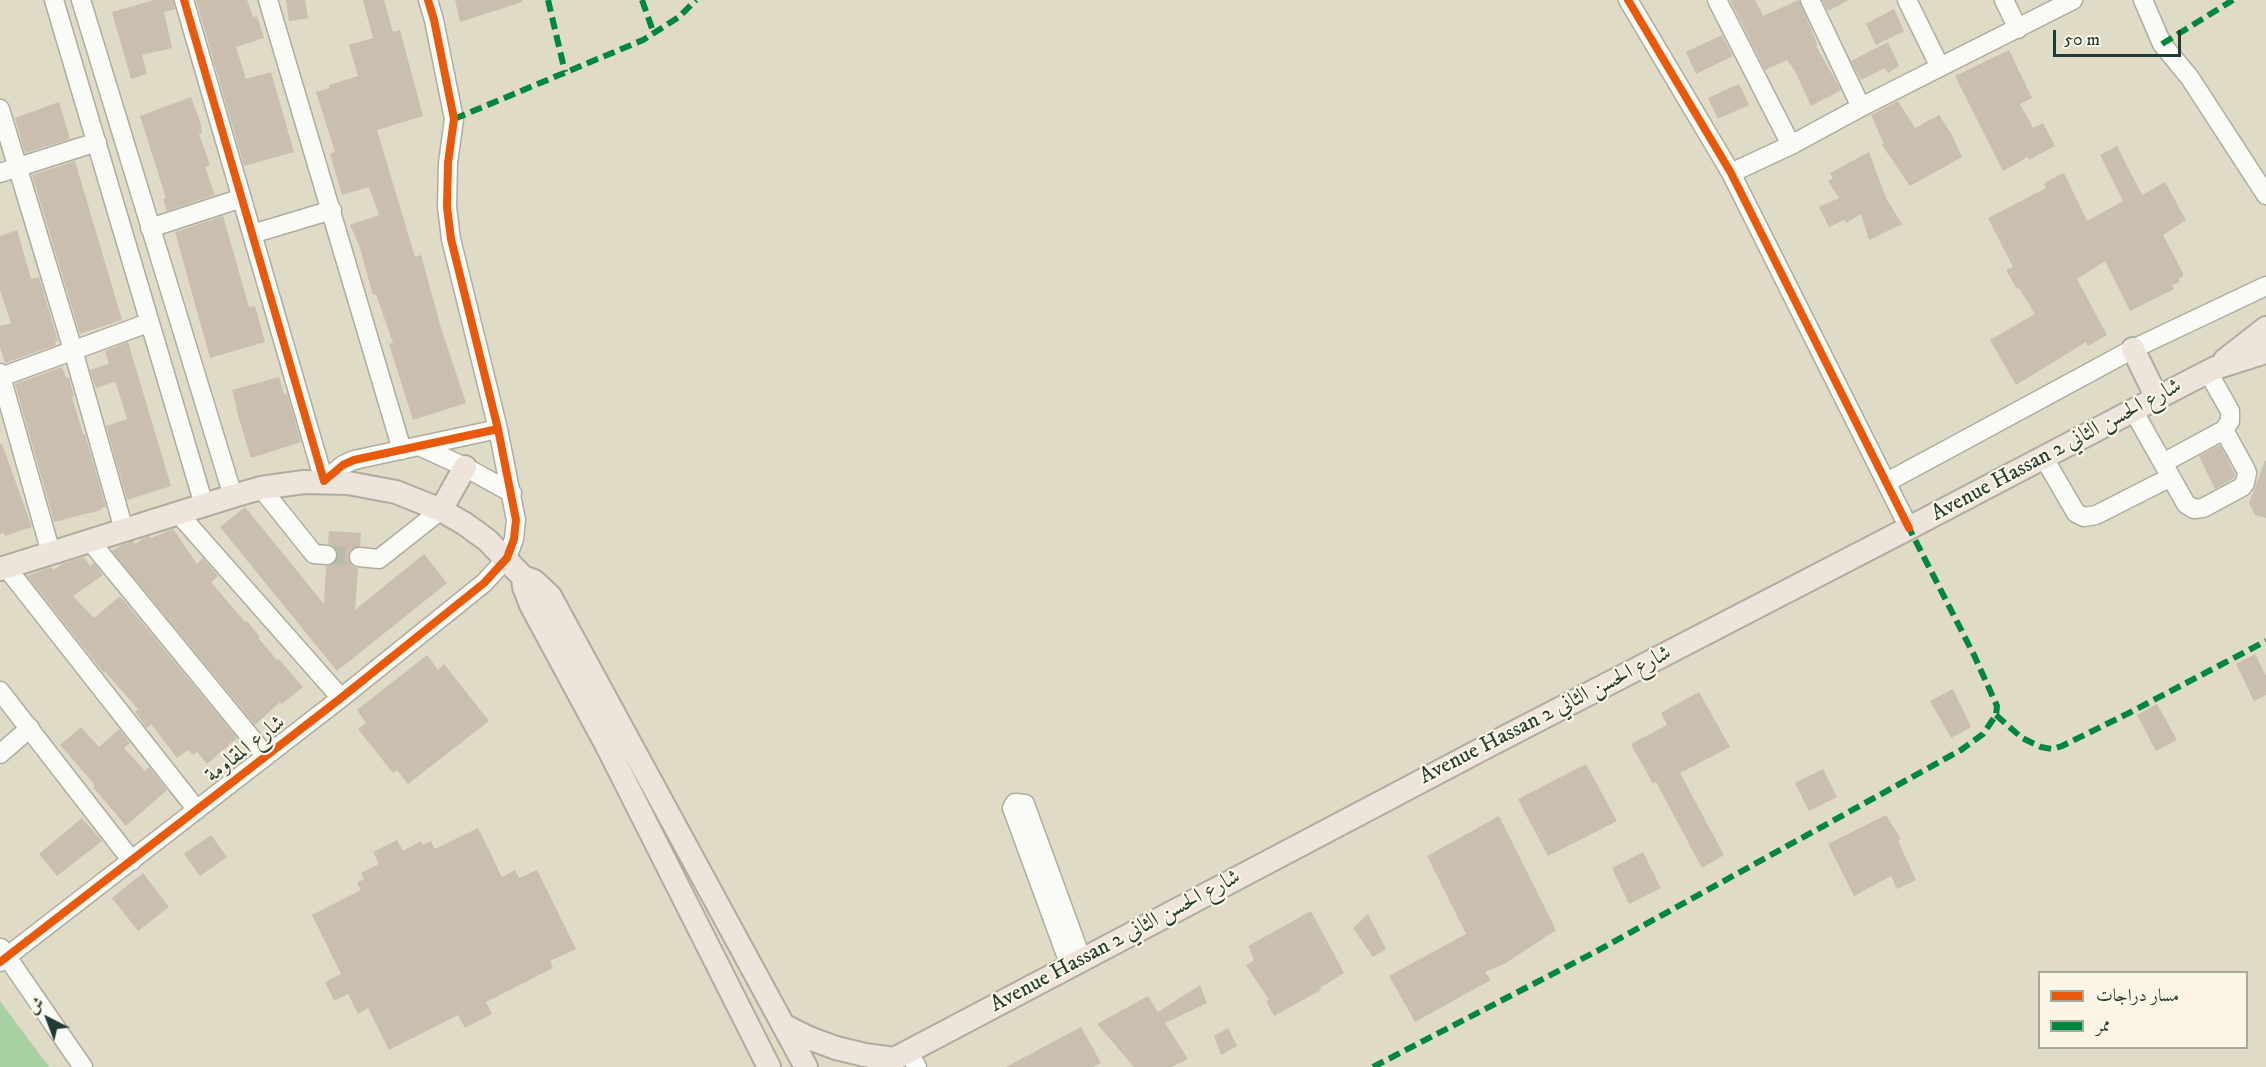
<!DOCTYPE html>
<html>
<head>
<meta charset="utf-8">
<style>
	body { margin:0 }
	#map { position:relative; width:2266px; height:1067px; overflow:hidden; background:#dfdbc7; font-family:"IM FELL DW Pica",Amiri,serif }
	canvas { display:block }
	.legend { position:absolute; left:2038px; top:971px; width:210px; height:78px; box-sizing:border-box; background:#fcf5e5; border:2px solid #a4ab9e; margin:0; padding:8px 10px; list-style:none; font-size:18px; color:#1f3d34 }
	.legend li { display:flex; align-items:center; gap:12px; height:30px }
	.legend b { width:30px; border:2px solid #a4ab9e }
	.north { position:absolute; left:18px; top:989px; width:60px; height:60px; -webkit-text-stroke:4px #fcf5e5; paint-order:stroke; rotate:318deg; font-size:16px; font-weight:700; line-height:24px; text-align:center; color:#1f3d34 }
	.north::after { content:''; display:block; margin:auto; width:21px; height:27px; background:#1f3d34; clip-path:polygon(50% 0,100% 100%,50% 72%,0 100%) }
	.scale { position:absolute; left:2053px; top:30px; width:128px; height:27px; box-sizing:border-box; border:3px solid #1f3d34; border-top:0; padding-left:8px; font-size:18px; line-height:21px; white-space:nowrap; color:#1f3d34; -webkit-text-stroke:4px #fcf5e5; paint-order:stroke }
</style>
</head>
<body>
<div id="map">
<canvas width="2266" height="1067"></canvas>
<ul class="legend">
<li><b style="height:8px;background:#e8590c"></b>مسار دراجات</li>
<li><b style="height:8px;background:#00873e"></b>ممر</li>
</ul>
<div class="north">ش</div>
<div class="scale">50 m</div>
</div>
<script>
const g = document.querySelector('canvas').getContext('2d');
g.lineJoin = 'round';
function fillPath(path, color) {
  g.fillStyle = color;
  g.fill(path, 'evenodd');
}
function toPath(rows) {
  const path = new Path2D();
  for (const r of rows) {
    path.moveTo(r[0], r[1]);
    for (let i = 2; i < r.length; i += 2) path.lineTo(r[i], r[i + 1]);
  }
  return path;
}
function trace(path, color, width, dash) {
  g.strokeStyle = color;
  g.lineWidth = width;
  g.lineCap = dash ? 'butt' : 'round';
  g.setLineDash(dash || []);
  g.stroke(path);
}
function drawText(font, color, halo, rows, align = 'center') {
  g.font = font + ' "IM FELL DW Pica",Amiri,serif';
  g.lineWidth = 4.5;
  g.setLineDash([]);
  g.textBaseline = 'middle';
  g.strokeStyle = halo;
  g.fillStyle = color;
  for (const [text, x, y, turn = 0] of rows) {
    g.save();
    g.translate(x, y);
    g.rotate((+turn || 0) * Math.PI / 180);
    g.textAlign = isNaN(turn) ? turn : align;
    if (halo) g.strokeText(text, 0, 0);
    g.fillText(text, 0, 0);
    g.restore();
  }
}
fillPath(toPath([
	[0,1001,49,1067,0,1067]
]), '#a8d0a3');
fillPath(toPath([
	[154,0,173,0,175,9,164,12,172,48,142,55,147,74,131,79,112,12],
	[196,0,247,0,253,17,257,16,264,38,236,47,246,79,271,72,294,152,244,166],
	[286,0,305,0,308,18,289,21],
	[363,0,384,0,393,32,400,30,423,116,377,130,415,257,421,255,441,328,466,403,413,420,389,344,393,343,376,294,373,295,359,245,350,225,379,215,369,187,342,195,330,154,335,152,316,92,330,88,329,85,358,76,349,45,373,38],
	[455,0,522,0,522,2,460,22],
	[1730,0,1755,0,1763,16,1799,0,1818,46,1816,46,1841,90,1811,106,1795,71,1787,60,1765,70],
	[1822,0,1849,0,1828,11],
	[1894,9,1904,31,1876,45,1866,24],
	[1722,35,1733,56,1696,74,1686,52],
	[1888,42,1899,66,1888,73,1885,68,1861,80,1851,61],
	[2009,50,2032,98,2020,104,2033,128,2043,123,2055,146,2029,160,2028,157,2003,171,1955,76],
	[1739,84,1749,105,1718,119,1708,98],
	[191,97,200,121,202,133,199,134,210,165,205,167,215,195,167,211,163,199,166,198,140,116],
	[1898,101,1915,128,1939,115,1952,135,1962,157,1910,186,1882,145,1884,144,1871,115],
	[59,102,70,139,25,153,15,118],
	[2117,146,2142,195,2165,182,2186,220,2163,235,2183,273,2183,276,2179,279,2180,281,2172,286,2174,289,2130,311,2105,261,2077,279,2107,335,2088,346,2086,342,2016,385,1990,340,2035,314,2019,288,2017,289,2006,270,2013,267,1988,218,2046,188,2044,183,2064,173,2087,221,2123,201,2100,155],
	[1869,152,1886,198,1902,224,1869,240,1861,214,1846,223,1844,220,1829,227,1819,207,1839,198,1828,181,1833,178,1830,173],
	[75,161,122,320,80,334,32,175],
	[223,216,249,307,255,306,265,342,210,358,175,232],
	[17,230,31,279,39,277,58,341,55,342,56,345,5,363,0,347,0,326,11,323,0,290,0,236],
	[128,342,171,486,127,500,106,426,127,419,116,383,114,382,96,388,90,370,109,364,105,351],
	[62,367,66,378,69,378,74,396,72,397,83,434,85,434,106,507,101,508,101,510,54,522,15,384],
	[279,377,284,394,287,393,301,442,251,458,236,409,237,409,232,390],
	[0,444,2,444,32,527,5,536,4,533,0,534],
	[2220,445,2235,474,2234,478,2215,489,2199,456],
	[2265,461,2266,461,2266,518,2255,515,2249,503],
	[245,507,324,604,326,566,336,562,338,555,334,546,328,544,329,531,361,533,360,546,350,550,348,556,352,566,358,568,355,610,424,554,447,583,337,671,220,527],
	[173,529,197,564,203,558,218,576,211,582,245,622,247,621,260,637,258,638,277,660,279,659,303,687,282,704,280,702,255,725,112,551,120,546,133,541,135,544,142,539,149,536,151,538],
	[84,557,90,566,94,563,103,575,73,596,94,618,120,596,237,738,207,764,197,752,193,755,188,750,177,758,151,724,147,728,135,712,138,709,105,672,104,673,27,576,51,567,53,570,62,564],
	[2255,654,2266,676,2266,695,2254,701,2236,664],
	[427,655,438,670,444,664,489,721,408,784,397,770,393,773,358,729,366,723,357,710],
	[1953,689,1971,727,1951,738,1930,701],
	[1699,692,1730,747,1680,773,1724,855,1702,868,1656,782,1653,784,1631,744,1667,725,1661,713],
	[2157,704,2177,740,2156,751,2137,715],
	[81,727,99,747,119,729,130,743,124,748,145,771,149,767,167,790,126,826,93,787,95,785,60,745],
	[1586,764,1617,821,1548,856,1518,799],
	[1823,769,1837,797,1809,811,1795,783],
	[1886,815,1901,839,1898,841,1916,880,1897,889,1891,876,1854,896,1828,844],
	[1499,816,1556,930,1506,963,1485,972,1491,980,1415,1022,1389,976,1466,934,1427,856],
	[82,818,102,841,57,876,39,854],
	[478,828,502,877,515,870,519,878,537,870,576,949,550,961,553,968,486,1002,492,1014,465,1028,458,1015,389,1050,368,1008,358,1014,348,994,334,1001,325,982,341,974,312,915,361,890,357,883,364,879,361,873,379,864,373,852,397,840,403,851,421,841,423,845,431,841,435,849],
	[211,835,227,857,200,876,184,854],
	[1643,852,1661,888,1629,904,1612,868],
	[143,873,169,907,138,931,112,898],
	[1311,911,1344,973,1320,988,1321,990,1274,1016,1266,1001,1269,1000,1246,965,1254,960,1248,946],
	[1368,914,1386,949,1373,957,1353,928],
	[1200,985,1207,1003,1165,1023,1188,1059,1172,1067,1134,1067,1097,1024,1148,996,1158,1012],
	[1081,1027,1101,1063,1093,1067,1006,1067],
	[1228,1028,1237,1046,1221,1055,1214,1036]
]), '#cabeaf');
trace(toPath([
	[327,555,359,557]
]), '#b9bbaa', 18, [18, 9]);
const minor = toPath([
	[54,0,204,505],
	[81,0,233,496],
	[184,0,324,481,343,465,354,460,498,429],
	[268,0,402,450],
	[1628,0,1731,173,1909,528],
	[1717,0,1791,145],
	[1810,0,1861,107],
	[1907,0,1940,67],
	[2004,0,2018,29],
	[2143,0,2162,44,2190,78,2266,195],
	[0,109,73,350,124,530],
	[0,173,97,142],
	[1731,173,1791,145,1861,107,2073,0],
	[150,228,242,198],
	[252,234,332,210],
	[0,373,51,553],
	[1,377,148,323],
	[2133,410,2186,504,2194,509,2203,508,2242,487,2245,483,2247,473,2245,468,2224,430],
	[419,446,465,467,512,493],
	[2044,458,2076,513,2084,517,2096,515,2171,477],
	[2163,463,2224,430,2230,421,2230,411,2208,372],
	[1887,482,2133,349,2266,286],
	[261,488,314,554,327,555],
	[178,513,341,698],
	[90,541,266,756],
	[359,557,379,559,441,510],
	[6,567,197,810],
	[0,691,132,861],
	[0,754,30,728],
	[1,948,83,1067],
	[0,962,341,698,484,583,507,558,514,539,516,520,498,429,451,239,447,207,448,163,454,119,434,20,428,0],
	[1070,966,1012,808,1015,803,1025,804,1082,960],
	[908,1052,917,1067]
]);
const major = toPath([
	[2133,349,2157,398],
	[2225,360,2266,328],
	[441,510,465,467],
	[0,569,233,496,261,488,304,482,348,483,396,492,441,510,465,524,487,540,523,577,534,581,550,596,806,1067],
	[523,577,524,587,531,605,606,744,769,1067],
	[783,1025,809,1038,836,1048,865,1055,894,1059],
	[879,1067,1486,747,1909,528,2157,398,2215,368,2266,352]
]);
trace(minor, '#adad9f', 21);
trace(major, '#adad9f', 26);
trace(minor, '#fafaf7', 18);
trace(major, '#ede4db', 22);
trace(toPath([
	[548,0,565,72],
	[642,0,654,34],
	[2162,44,2233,0],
	[454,119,643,40,679,17,696,0],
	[1996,715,2022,738,2041,747,2052,749,2062,746,2127,714,2266,641],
	[1373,1067,1597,951,1961,750,1983,734,1996,715,1997,706,1974,655,1909,528]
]), '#00873e', 6, [12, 6]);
trace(toPath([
	[184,0,324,481,343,465,354,460,498,429],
	[1628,0,1731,173,1909,528],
	[0,962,341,698,484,583,507,558,514,539,516,520,498,429,451,239,447,207,448,163,454,119,434,20,428,0]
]), '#e8590c', 8);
drawText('22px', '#1f3d34', '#fcf5e5', [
	["Avenue Hassan 2 شارع الحسن الثاني",2057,451,-28],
	["Avenue Hassan 2 شارع الحسن الثاني",1546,716,-27],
	["شارع المقاومة",246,750,-38],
	["Avenue Hassan 2 شارع الحسن الثاني",1116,942,-28]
]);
</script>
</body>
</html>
